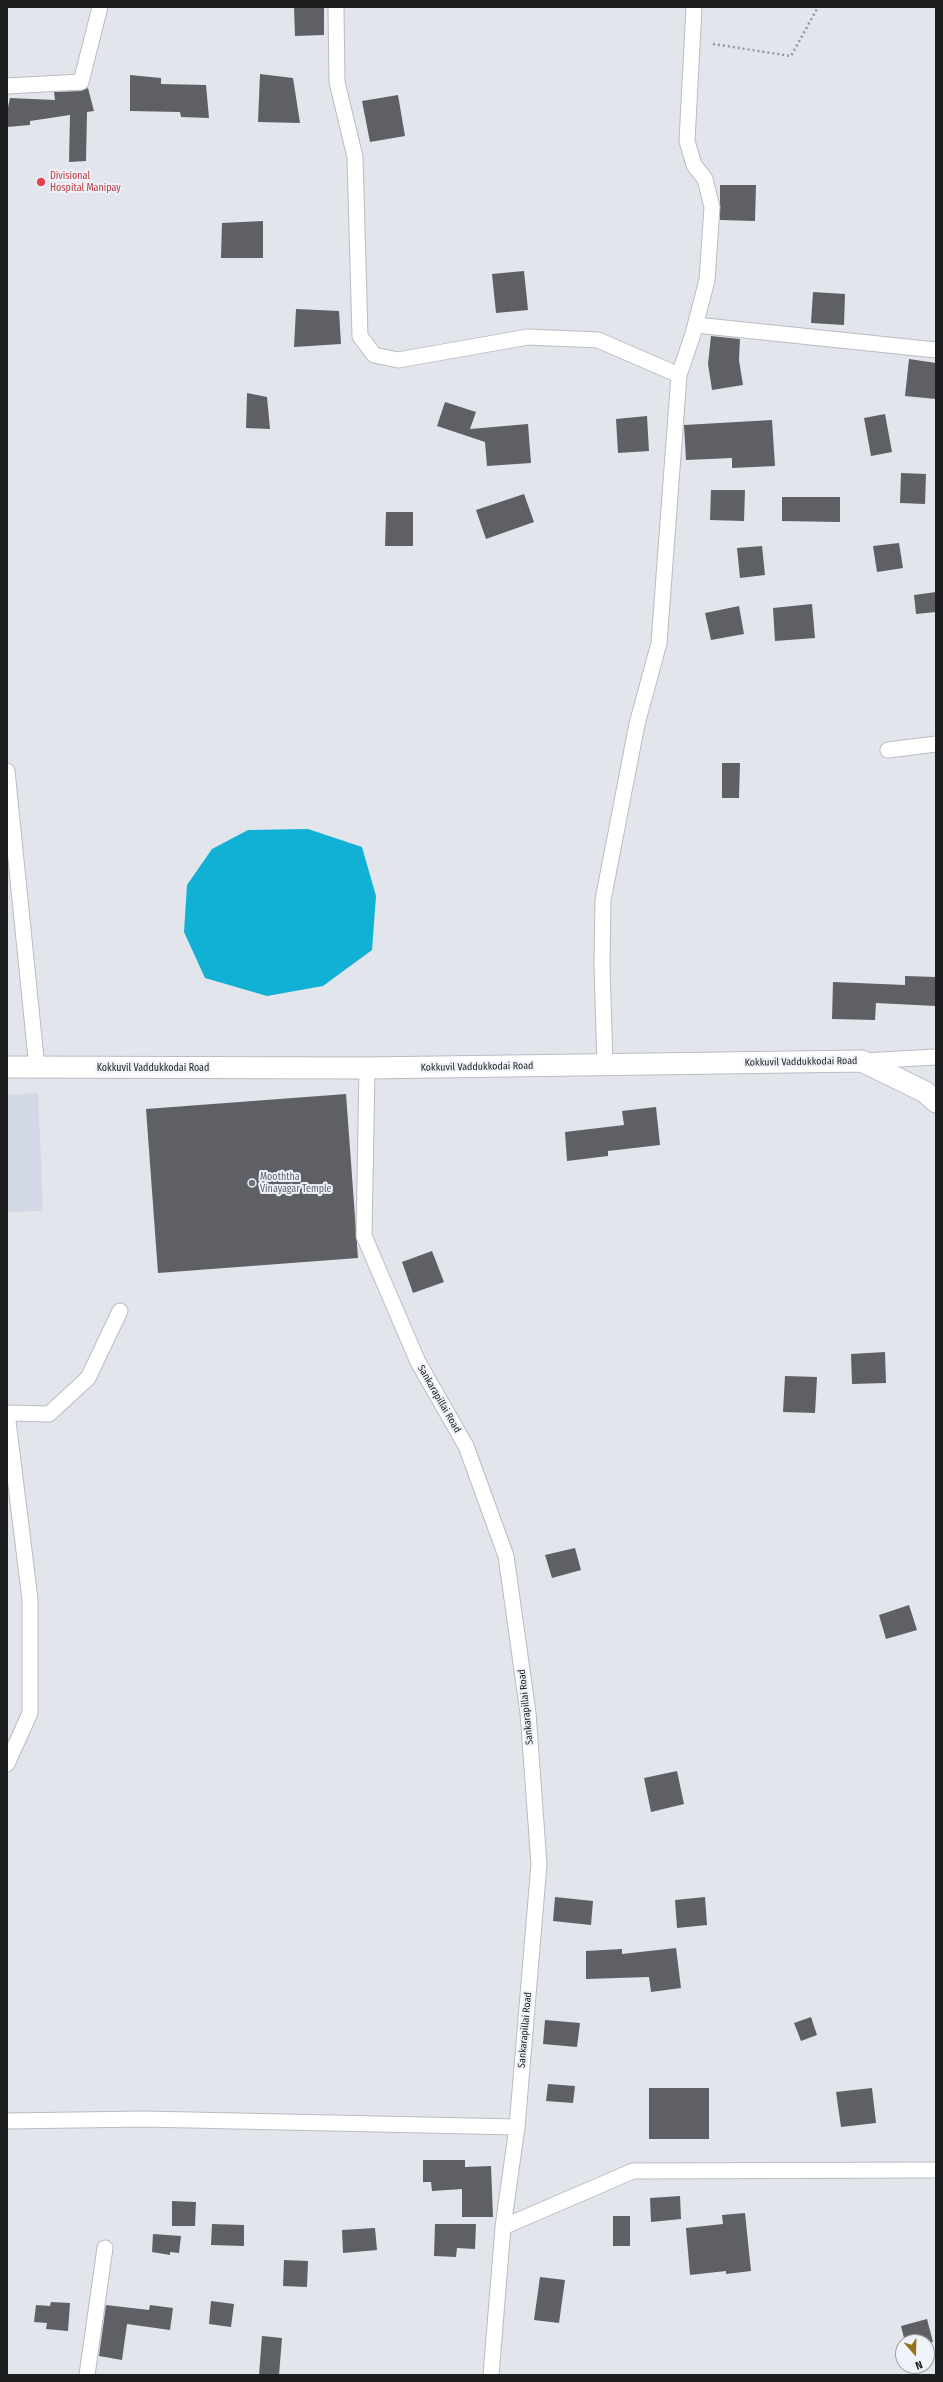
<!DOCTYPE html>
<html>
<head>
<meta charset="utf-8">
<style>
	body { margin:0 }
	#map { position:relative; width:943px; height:2382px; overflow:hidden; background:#e2e5eb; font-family:"Fira Sans Condensed",sans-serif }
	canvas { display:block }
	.frame { position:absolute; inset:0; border:8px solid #1d1e20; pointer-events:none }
	.north { position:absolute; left:895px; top:2334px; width:40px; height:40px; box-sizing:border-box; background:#eff2f8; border:1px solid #9b9da2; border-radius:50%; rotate:160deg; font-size:11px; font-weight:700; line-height:16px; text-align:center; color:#1d1e20 }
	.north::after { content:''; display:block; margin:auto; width:14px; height:18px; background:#96721b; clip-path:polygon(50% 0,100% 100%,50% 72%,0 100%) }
</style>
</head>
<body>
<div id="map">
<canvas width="943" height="2382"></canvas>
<div class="frame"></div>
<div class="north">N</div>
</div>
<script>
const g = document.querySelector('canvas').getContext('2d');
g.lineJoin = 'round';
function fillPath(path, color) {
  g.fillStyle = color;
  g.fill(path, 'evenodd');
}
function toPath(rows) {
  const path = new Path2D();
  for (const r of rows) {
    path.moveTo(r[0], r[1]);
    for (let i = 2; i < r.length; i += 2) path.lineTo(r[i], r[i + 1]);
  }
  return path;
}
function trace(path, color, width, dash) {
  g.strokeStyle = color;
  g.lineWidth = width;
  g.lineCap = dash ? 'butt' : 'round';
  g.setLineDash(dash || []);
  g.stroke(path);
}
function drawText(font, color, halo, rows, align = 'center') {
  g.font = font + ' "Fira Sans Condensed",sans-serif';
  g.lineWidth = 4;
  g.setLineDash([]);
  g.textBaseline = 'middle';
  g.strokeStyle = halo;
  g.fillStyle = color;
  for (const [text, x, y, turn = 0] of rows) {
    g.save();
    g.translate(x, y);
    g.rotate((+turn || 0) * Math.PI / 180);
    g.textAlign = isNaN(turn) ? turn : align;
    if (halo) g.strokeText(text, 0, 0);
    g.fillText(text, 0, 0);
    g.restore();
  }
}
fillPath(toPath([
	[38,1093,43,1211,7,1212,7,1095]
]), '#d2d8e5');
fillPath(toPath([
	[308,829,362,847,376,896,372,950,323,986,267,996,205,978,184,932,187,885,212,849,248,830]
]), '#11b0d5');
fillPath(toPath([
	[294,7,324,7,324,35,295,36],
	[260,74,293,78,300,123,258,122],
	[130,75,161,78,161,84,206,85,209,118,181,117,180,112,130,111],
	[88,88,94,111,87,112,86,161,69,162,70,115,30,121,30,125,7,127,7,112,10,98,55,100,54,92,81,91],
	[398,95,405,136,370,142,362,101],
	[720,185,756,185,755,221,720,220],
	[263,221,263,258,221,258,222,223],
	[524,271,528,310,496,313,492,274],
	[813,292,845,294,844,325,811,323],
	[296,309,339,311,341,344,294,347],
	[711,336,740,339,739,360,743,385,712,390,708,364],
	[909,359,936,363,936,399,905,396],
	[247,393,267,397,270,429,246,428],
	[445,402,476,412,470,429,528,424,531,463,487,466,485,442,437,426],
	[885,414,892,452,871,456,864,418],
	[647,416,649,451,618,453,616,419],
	[772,420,775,466,732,468,732,458,686,460,684,425],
	[901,473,926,474,925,504,900,503],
	[711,490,745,490,744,521,710,520],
	[524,494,534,522,486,539,476,510],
	[782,497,840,497,840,522,782,521],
	[386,512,413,512,413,546,385,546],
	[899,543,903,568,877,572,873,546],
	[762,546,765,575,740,578,737,548],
	[936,592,936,612,916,614,914,595],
	[812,604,815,638,775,641,773,608],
	[739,606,744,634,711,640,705,613],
	[722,763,740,763,739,798,722,798],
	[905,976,936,977,936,1006,876,1003,875,1020,832,1019,833,982,905,985],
	[346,1094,358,1258,158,1273,146,1109],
	[656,1107,660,1145,608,1151,608,1156,567,1161,565,1132,624,1125,622,1111],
	[432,1251,444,1282,413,1293,402,1262],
	[885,1352,886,1383,852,1384,851,1354],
	[785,1376,817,1377,815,1413,783,1412],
	[575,1548,581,1570,552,1578,545,1555],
	[909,1605,917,1630,886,1639,879,1615],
	[677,1771,684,1804,651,1812,644,1778],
	[555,1897,593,1901,591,1925,553,1921],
	[705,1897,707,1925,677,1928,675,1900],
	[676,1948,681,1988,651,1992,649,1977,586,1979,586,1951,622,1949,622,1954],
	[811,2017,817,2035,801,2041,794,2023],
	[545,2020,580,2023,577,2047,543,2044],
	[548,2084,575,2086,573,2103,546,2101],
	[649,2088,709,2088,709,2139,649,2139],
	[872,2088,876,2123,841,2127,836,2092],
	[423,2160,465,2160,465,2167,491,2166,493,2217,462,2217,462,2189,432,2191,431,2182,423,2182],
	[680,2196,681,2219,651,2222,650,2198],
	[172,2201,196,2202,195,2226,172,2226],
	[745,2213,751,2271,726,2274,726,2271,690,2275,686,2228,723,2224,722,2215],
	[613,2216,630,2216,630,2246,613,2246],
	[212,2224,244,2225,244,2246,211,2245],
	[435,2224,476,2224,475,2249,457,2248,456,2257,434,2256],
	[375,2228,377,2250,343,2253,342,2230],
	[153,2234,181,2236,179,2253,170,2252,170,2255,152,2252],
	[284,2260,308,2261,307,2287,283,2286],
	[540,2277,565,2280,559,2323,534,2320],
	[211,2301,234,2304,231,2327,209,2324],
	[51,2302,70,2303,68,2331,46,2329,47,2323,34,2322,36,2305,50,2306],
	[106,2305,149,2310,150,2305,173,2308,170,2330,127,2324,122,2360,99,2356],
	[927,2319,933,2342,905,2342,901,2326],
	[262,2336,282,2338,279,2375,259,2375]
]), '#5e6065');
const street = toPath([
	[336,7,337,82,355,157,360,336,374,355,398,360,528,337,598,340,679,375],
	[7,86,81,82,100,7],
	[696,325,936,350],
	[888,750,936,744],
	[7,771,37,1068],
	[863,1061,936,1057],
	[605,1065,602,965,603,900,637,724,659,643,679,375,693,334,707,280,712,207,705,179,694,165,687,141,694,7],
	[367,1068,364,1236,418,1362,466,1446,506,1556,528,1713,539,1864,517,2127,503,2227,491,2375],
	[7,1764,30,1713,30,1599,7,1413,49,1414,88,1378,120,1311],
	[7,2121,144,2119,517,2127],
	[503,2227,633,2171,936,2170],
	[87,2375,105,2248]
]);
const secondary = toPath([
	[7,1067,367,1068,862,1061,925,1092,936,1102]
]);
trace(street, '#babcc2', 17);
trace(secondary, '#babcc2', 23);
trace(toPath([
	[713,44,791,56,818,7]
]), '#95979c', 2.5, [2, 3]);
trace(street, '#fff', 15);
trace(secondary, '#fff', 21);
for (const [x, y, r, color] of [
	[41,182,5,"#e0444e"],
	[252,1183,4,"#6b7280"]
]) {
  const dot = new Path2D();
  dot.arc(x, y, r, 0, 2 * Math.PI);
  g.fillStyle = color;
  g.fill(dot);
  trace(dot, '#eff2f8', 1.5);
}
drawText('10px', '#be3a42', '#eff2f8', [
	["Divisional",50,176],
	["Hospital Manipay",50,188]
], 'left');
drawText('10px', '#1d1e20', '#eff2f8', [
	["Kokkuvil Vaddukkodai Road",801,1062,-1],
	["Kokkuvil Vaddukkodai Road",477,1067,-1],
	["Kokkuvil Vaddukkodai Road",153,1068],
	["Sankarapillai Road",439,1399,60],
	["Sankarapillai Road",526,1707,-96],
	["Sankarapillai Road",525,2030,-85]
]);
drawText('10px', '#5b616d', '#eff2f8', [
	["Mooththa",260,1177],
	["Vinayagar Temple",260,1189]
], 'left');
</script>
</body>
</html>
